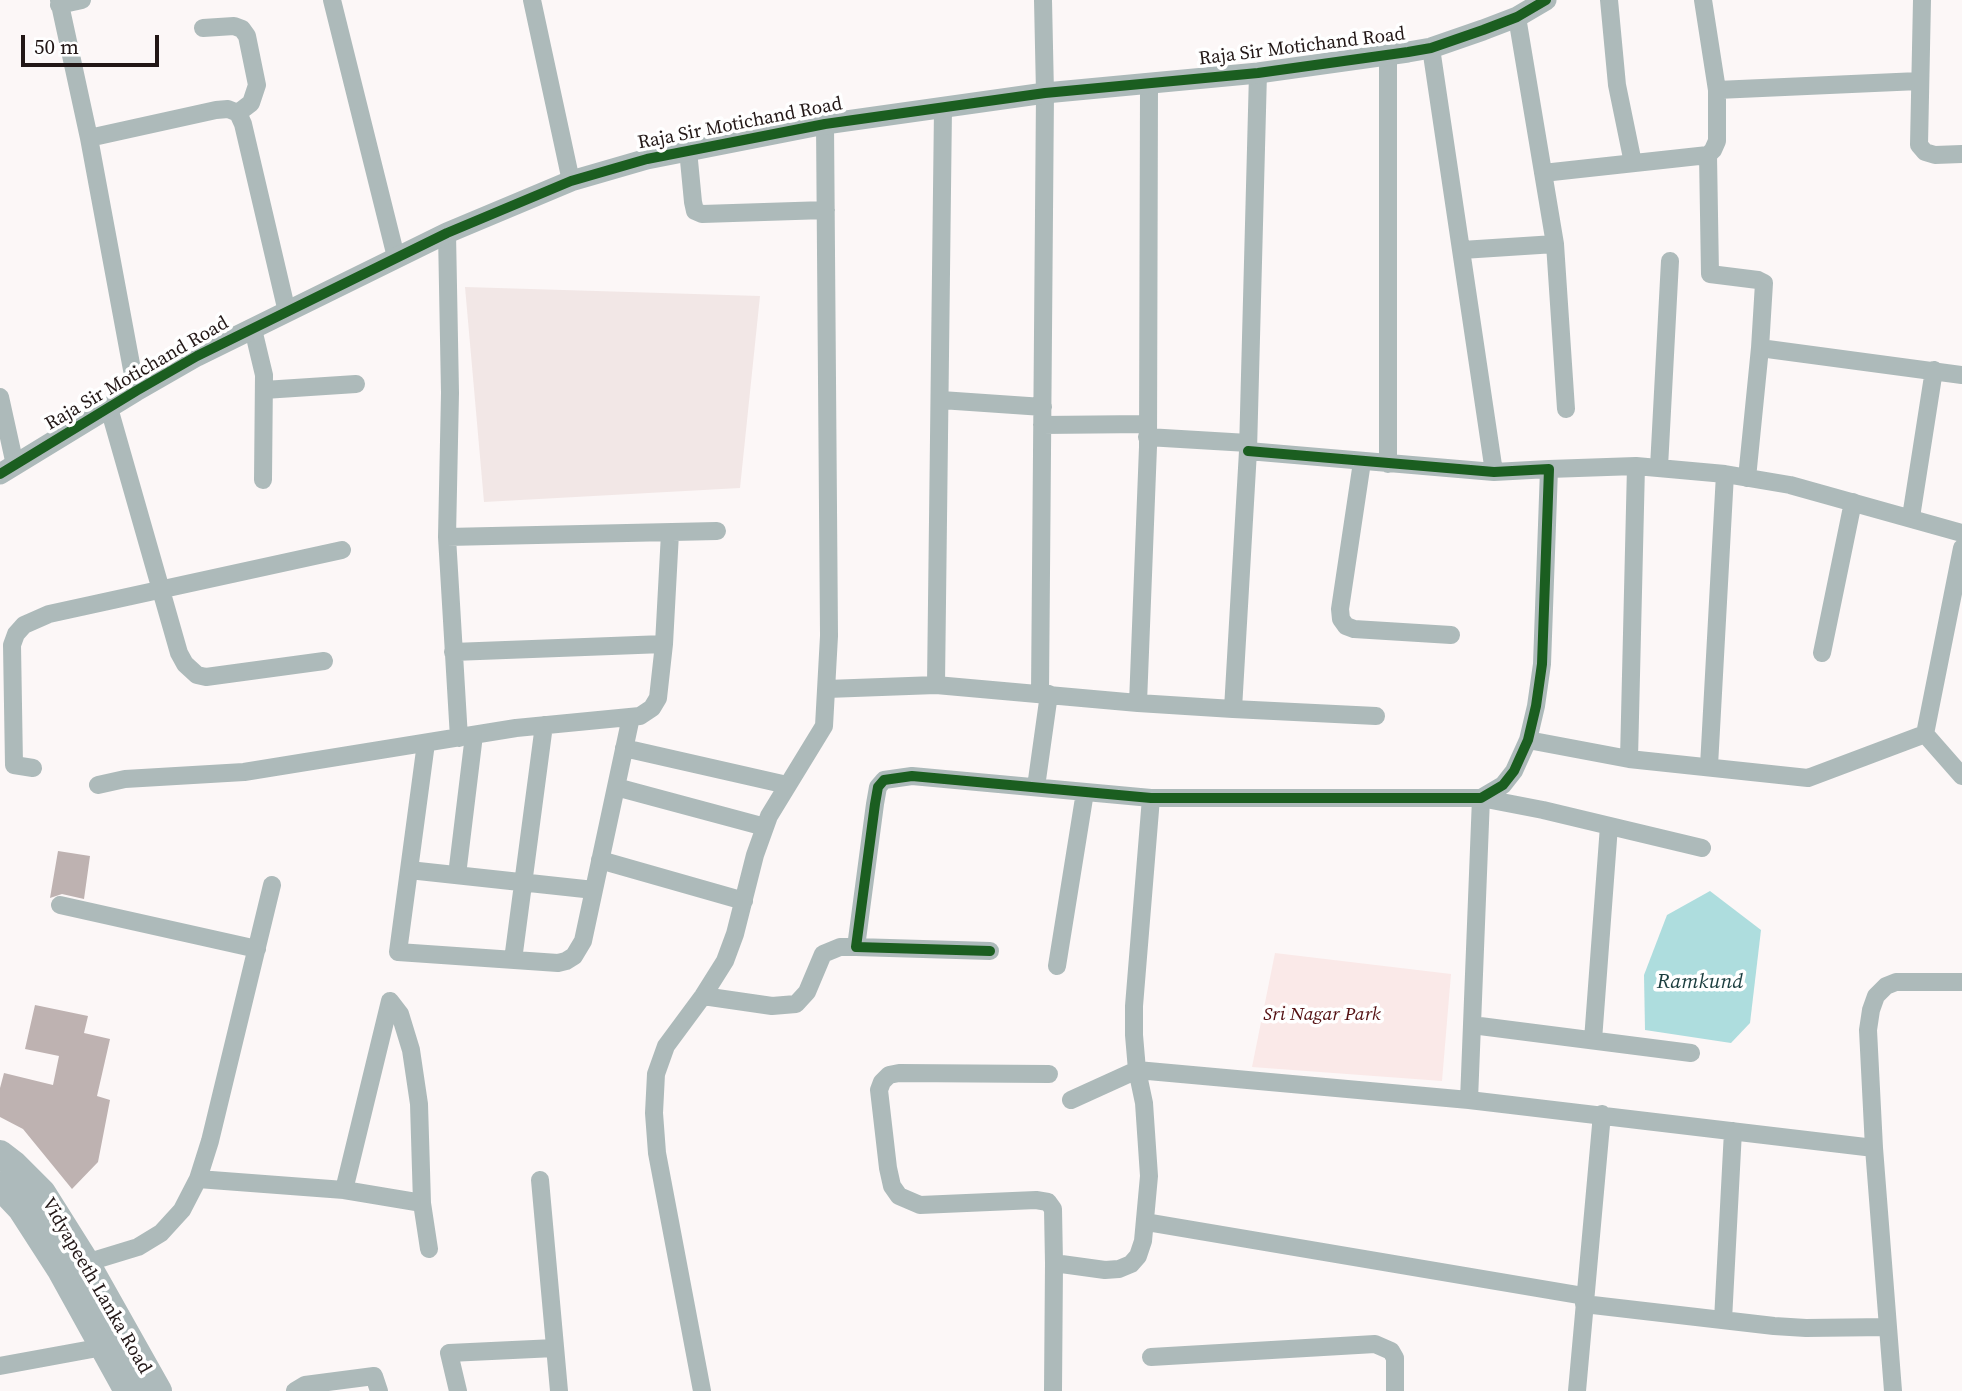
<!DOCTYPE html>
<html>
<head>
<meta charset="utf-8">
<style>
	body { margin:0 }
	#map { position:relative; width:1962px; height:1391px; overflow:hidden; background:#fcf7f7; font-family:"Source Serif 4",serif }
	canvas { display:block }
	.scale { position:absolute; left:21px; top:35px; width:138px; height:32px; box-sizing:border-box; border:4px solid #221716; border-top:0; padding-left:9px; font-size:21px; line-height:24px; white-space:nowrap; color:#221716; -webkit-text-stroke:5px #fff; paint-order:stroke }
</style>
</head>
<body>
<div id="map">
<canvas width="1962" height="1391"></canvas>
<div class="scale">50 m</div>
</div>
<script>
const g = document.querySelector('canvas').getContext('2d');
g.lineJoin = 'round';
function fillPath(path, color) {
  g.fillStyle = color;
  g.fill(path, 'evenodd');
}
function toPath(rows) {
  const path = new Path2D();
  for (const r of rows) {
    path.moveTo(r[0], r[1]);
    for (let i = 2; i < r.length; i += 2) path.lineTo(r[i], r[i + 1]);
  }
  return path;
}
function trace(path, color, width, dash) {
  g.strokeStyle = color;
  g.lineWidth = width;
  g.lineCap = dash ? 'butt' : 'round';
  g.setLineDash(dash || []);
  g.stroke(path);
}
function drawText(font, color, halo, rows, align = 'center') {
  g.font = font + ' "Source Serif 4",serif';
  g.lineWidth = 7;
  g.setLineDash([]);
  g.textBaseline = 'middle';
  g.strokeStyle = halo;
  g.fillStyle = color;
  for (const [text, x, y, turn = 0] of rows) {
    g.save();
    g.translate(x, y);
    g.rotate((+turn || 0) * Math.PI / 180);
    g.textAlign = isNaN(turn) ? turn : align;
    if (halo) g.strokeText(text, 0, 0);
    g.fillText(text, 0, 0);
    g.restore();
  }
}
fillPath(toPath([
	[465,287,760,296,740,488,484,502]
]), '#f2e7e6');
fillPath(toPath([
	[1275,953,1451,974,1442,1081,1252,1067]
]), '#fae9e8');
fillPath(toPath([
	[1710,891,1761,930,1750,1023,1731,1043,1645,1030,1644,975,1667,915]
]), '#aeddde');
fillPath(toPath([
	[58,851,90,856,84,899,62,894,50,898],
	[35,1005,88,1016,84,1033,110,1039,97,1096,110,1100,98,1162,72,1189,23,1129,0,1117,0,1088,4,1073,53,1085,59,1056,25,1049]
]), '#beb2b1');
trace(toPath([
	[59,0,89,138,136,391],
	[332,0,396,257],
	[532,0,571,181],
	[1609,0,1617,85,1633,163],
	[1922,0,1919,145,1925,152,1935,155,1962,154],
	[59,5,82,0],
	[1517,17,1555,244],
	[203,28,234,26,242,29,247,36,257,85,251,103,238,113],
	[1431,48,1494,472],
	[1388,55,1388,464],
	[1717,90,1919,81],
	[89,138,216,110,228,109,238,113,243,124,287,312],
	[688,150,693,202,695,211,702,214,826,210],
	[1708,155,1710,274,1758,280,1764,283,1760,348],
	[1543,173,1708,155,1713,150,1717,141,1717,90,1703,0],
	[447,233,450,393,447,537,459,738],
	[1462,250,1555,244,1566,409],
	[253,329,264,375,263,480],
	[264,390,356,384],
	[0,397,15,465],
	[941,400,1043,407],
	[109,408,179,653,185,664,197,675,206,677,324,661],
	[1042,425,1147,424],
	[1147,437,1248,443],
	[1362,462,1340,609,1341,619,1346,626,1354,629,1451,635],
	[1659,467,1670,261],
	[1549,469,1636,466,1725,474,1790,485,1962,533],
	[1747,478,1760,348,1962,375],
	[1911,517,1934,370],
	[447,537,717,531],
	[453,652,664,644],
	[1822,653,1853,502],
	[936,685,943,108],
	[827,689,936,685,1138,703,1233,709,1248,451,1258,73],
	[1040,693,1045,93,1043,0],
	[1138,703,1148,447,1149,84],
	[1233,709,1376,716],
	[1925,734,1962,548],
	[1528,740,1629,759,1808,778,1925,734,1962,776],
	[426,743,398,952,558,963,566,961,574,956,583,941,631,717],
	[624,748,787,785],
	[1629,759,1636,466],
	[1709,766,1725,474],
	[33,768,14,765,12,645,16,634,24,625,49,614,342,550],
	[98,785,125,779,244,772,516,728,640,716,652,708,658,698,664,644,670,533],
	[616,787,765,827],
	[1036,787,1049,694],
	[1151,798,1134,1006,1134,1035,1137,1070,1469,1100,1481,798,1543,810,1702,848],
	[600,860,744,901],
	[409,870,594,890],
	[457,875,474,735],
	[60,905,257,949],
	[990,951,856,947,875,804,878,787,884,780,912,776,1151,798,1481,798,1503,785,1514,771,1528,740,1536,706,1542,664,1549,469,1494,472,1248,451],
	[513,960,544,725],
	[1057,966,1085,792],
	[703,996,772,1006,796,1004,807,992,823,954,840,947,856,947],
	[390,1001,400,1014,411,1050,419,1104,422,1203,429,1249],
	[1472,1025,1691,1053],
	[1593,1040,1609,826],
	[1049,1074,899,1073,889,1075,882,1082,879,1090,888,1168,892,1186,899,1196,920,1205,1036,1200,1048,1202,1053,1209,1054,1263],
	[1469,1100,1874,1148,1893,1391],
	[1874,1148,1868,1030,1871,1010,1876,996,1886,986,1896,982,1962,982],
	[198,1179,344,1190,422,1203],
	[540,1180,559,1391],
	[344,1190,390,1001],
	[1146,1222,1584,1296],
	[79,1265,138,1247,161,1233,182,1210,198,1179,210,1141,272,885],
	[1584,1304,1774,1326,1806,1328,1888,1327],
	[1723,1320,1733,1131],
	[1151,1357,1375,1344,1391,1351,1395,1358,1395,1391],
	[0,1366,103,1347],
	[295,1391,305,1385,374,1376,379,1391],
	[458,1391,449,1353,555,1348],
	[702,1391,657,1153,654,1113,656,1074,666,1046,703,996,725,961,735,934,755,855,769,816,824,726,829,636,825,124],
	[1053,1391,1054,1263,1105,1270,1119,1269,1131,1264,1138,1256,1143,1241,1149,1176,1144,1103,1137,1070,1071,1100],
	[1577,1391,1602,1114]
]), '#adbaba', 18);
trace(toPath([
	[0,474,136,391,197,356,447,233,571,181,647,159,825,124,1045,93,1258,73,1408,52,1431,48,1483,30,1517,17,1546,0]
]), '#adbaba', 21);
trace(toPath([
	[0,1154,13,1164,42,1193,86,1263,158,1391],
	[0,1186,21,1208,61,1270,128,1391]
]), '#adbabb', 28);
trace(toPath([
	[0,474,136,391,197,356,447,233,571,181,647,159,825,124,1045,93,1258,73,1408,52,1431,48,1483,30,1517,17,1546,0],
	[990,951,856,947,875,804,878,787,884,780,912,776,1151,798,1481,798,1503,785,1514,771,1528,740,1536,706,1542,664,1549,469,1494,472,1248,451]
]), '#1b5e20', 10);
drawText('19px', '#221716', '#fff', [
	["Raja Sir Motichand Road",1302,47,-7],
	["Raja Sir Motichand Road",740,124,-11],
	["Raja Sir Motichand Road",137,374,-30],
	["Vidyapeeth Lanka Road",96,1286,60]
]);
drawText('italic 19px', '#530f11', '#fff', [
	["Sri Nagar Park",1322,1015]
]);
drawText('italic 21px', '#1b3d3e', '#fff', [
	["Ramkund",1700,983]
]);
</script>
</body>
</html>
